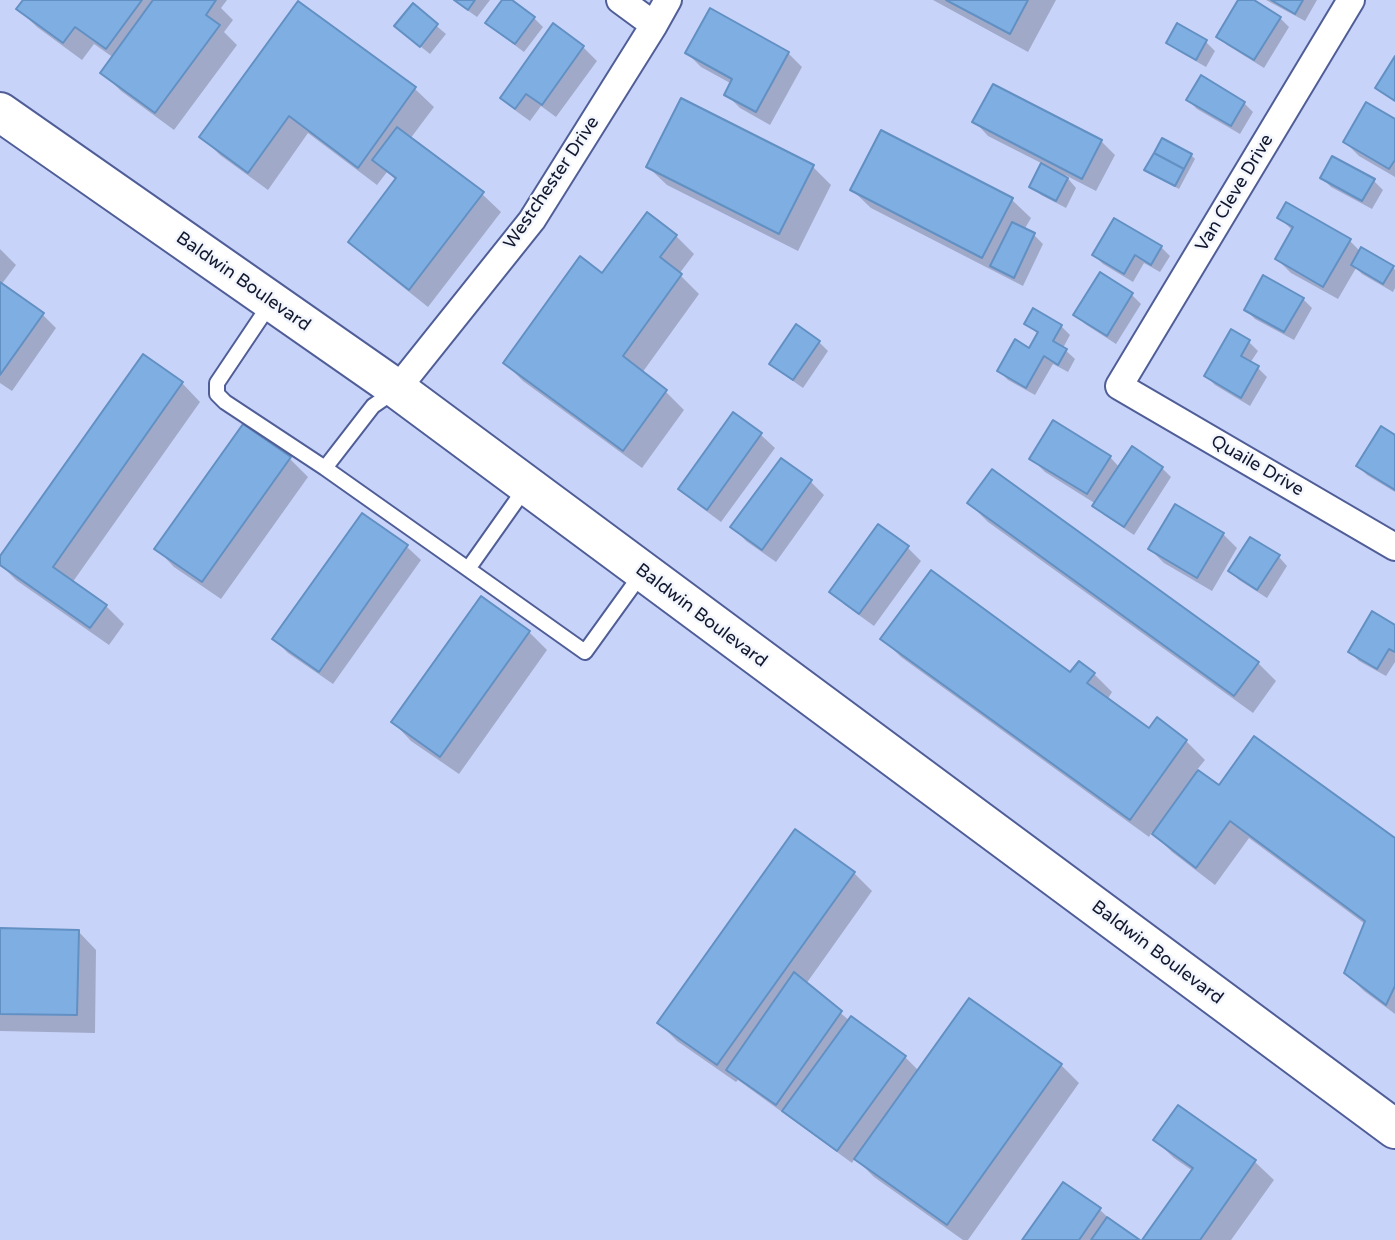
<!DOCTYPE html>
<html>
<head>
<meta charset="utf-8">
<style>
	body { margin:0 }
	canvas { display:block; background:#c8d3fa }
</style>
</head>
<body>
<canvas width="1395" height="1240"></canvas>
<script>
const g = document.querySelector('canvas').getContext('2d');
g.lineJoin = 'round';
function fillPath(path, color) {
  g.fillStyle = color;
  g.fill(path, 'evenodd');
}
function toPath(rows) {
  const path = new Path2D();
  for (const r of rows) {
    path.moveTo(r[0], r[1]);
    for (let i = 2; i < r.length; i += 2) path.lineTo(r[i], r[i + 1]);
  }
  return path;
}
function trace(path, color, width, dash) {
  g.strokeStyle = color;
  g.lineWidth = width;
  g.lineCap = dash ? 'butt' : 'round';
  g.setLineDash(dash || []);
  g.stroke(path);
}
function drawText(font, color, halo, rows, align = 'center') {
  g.font = font + ' "Varela Round",sans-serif';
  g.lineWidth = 5;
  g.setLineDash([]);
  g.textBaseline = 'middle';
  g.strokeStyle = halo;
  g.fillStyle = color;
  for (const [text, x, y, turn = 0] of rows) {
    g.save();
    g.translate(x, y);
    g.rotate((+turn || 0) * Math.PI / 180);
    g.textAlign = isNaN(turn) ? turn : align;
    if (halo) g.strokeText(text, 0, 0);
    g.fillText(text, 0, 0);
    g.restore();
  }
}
fillPath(toPath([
	[25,0,227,0,221,8,233,20,224,32,237,45,174,130,121,91,103,73,114,58,94,44,82,60,37,27,18,9],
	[453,0,490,0,477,17],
	[504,0,509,0,534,18,543,27,524,52,497,32,488,23],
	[933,0,1056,0,1028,52],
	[1241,0,1251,0,1280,18,1289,27,1264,68,1227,45,1218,36],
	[1266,0,1317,0,1305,21],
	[298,4,415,89,434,107,410,139,482,194,501,212,428,307,369,260,351,241,396,180,387,172,377,185,308,133,268,190,220,155,202,137],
	[413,6,446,34,430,54,406,35],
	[1178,26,1206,42,1215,51,1206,67,1178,51,1169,42],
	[583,47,597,61,556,117,541,106,530,121,516,111,502,97],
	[687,53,788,53,802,67,770,125,740,108,726,94,732,84,701,67],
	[1188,100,1244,103,1253,112,1240,134,1197,109],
	[975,122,1101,141,1115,155,1096,191,1065,175,1076,188,1066,208,1041,195,1032,186,1043,164,988,136],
	[1395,122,1395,177,1359,156,1345,142],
	[882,132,1012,200,1031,218,1024,230,1034,235,1043,244,1023,286,871,208,852,190],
	[1191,155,1195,159,1179,189,1151,174,1147,170],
	[648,167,813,167,831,185,798,251,667,185],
	[1322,178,1374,181,1383,190,1372,209,1331,187],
	[1280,218,1350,241,1361,252,1393,267,1395,270,1395,288,1393,292,1362,274,1356,268,1338,299,1291,273,1277,259,1293,231],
	[676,236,694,254,679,274,699,294,642,373,666,392,684,410,642,468,523,381,505,363,602,275],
	[1161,247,1170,256,1160,272,1144,263,1133,282,1103,264,1094,255],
	[0,249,16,265,1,285,43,315,56,328,12,391,0,383],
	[1100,275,1132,295,1141,304,1116,344,1085,324,1076,315],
	[1303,299,1312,308,1294,340,1255,319,1246,310],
	[1026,323,1061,326,1070,335,1063,348,1075,359,1068,372,1053,364,1035,395,1008,380,999,371,1030,350,1039,335],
	[819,342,828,351,803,388,780,372,771,364],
	[1249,342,1258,351,1250,363,1258,368,1267,377,1250,406,1215,385,1206,376],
	[144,356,182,383,200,402,72,583,106,606,124,624,109,645,16,580,0,564,0,559],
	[734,415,761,435,775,448,721,522,694,502,681,489],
	[244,426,290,459,308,477,221,599,174,567,156,548],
	[1395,437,1395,492,1367,475,1358,466],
	[1132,449,1162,468,1171,477,1134,535,1104,515,1095,506,1096,504,1045,472,1031,458,1110,457,1120,468],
	[811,482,824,495,776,562,746,541,733,527],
	[969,503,1258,663,1276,681,1253,713,988,522],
	[362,515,407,547,421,560,333,684,288,653,274,639],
	[1223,534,1237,548,1212,591,1164,563,1150,549],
	[907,547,921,561,874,626,845,605,831,592],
	[1279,557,1287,566,1267,598,1239,580,1230,571],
	[1395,627,1395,662,1386,676,1359,661,1350,652],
	[529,632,547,650,459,774,411,741,393,722],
	[883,639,1071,674,1094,674,1112,692,1107,700,1149,731,1158,720,1186,741,1205,760,1196,771,1219,788,1395,840,1395,1014,1364,991,1346,973,1365,924,1249,838,1215,885,1172,852,1152,832,1149,837,901,657],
	[854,873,872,891,806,984,850,1021,851,1019,905,1057,919,1071,1061,1065,1079,1083,968,1240,963,1240,874,1177,855,1158,852,1163,738,1080,736,1082,677,1041,659,1023],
	[0,930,78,931,96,950,95,1033,0,1031],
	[1178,1108,1255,1162,1274,1180,1231,1240,1144,1240,1193,1171,1174,1158,1155,1140],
	[1063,1184,1100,1210,1115,1224,1137,1240,1024,1240]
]), '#0003');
const building = toPath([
	[23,0,142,0,106,49,75,27,63,43,16,9,23,0],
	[153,0,216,0,206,15,220,25,155,113,100,73,153,0],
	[454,0,475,0,468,10,454,0],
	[502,0,512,0,535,17,515,44,485,23,502,0],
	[946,0,1028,0,1010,34,946,0],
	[1238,0,1254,0,1281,17,1254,60,1216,37,1238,0],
	[1271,0,1303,0,1295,14,1271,0],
	[298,1,416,87,358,168,289,116,248,173,199,137,298,1],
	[413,3,438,24,420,47,394,26,413,3],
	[710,8,789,52,756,112,724,95,732,79,685,53,710,8],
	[553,23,584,46,542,105,526,94,515,109,500,98,553,23],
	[1177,23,1207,40,1196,60,1166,43,1177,23],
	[1395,56,1395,101,1375,88,1395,56],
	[1201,75,1245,102,1231,126,1186,100,1201,75],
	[993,84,1102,140,1082,179,972,122,993,84],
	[681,98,814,165,779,234,646,167,681,98],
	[1366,102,1395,119,1395,160,1389,169,1343,142,1366,102],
	[397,127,484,192,409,290,348,242,396,178,372,160,397,127],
	[881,130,1013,198,982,258,850,190,881,130],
	[1162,138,1192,154,1184,169,1154,153,1162,138],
	[1154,153,1184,169,1175,186,1144,170,1154,153],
	[1332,156,1375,179,1362,201,1320,178,1332,156],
	[1041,163,1068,178,1056,201,1029,187,1041,163],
	[1286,202,1351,239,1323,287,1275,259,1293,227,1277,218,1286,202],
	[647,212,677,235,660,257,682,274,623,356,667,390,623,451,503,363,580,256,602,273,647,212],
	[1114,218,1162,246,1151,265,1135,255,1124,274,1092,255,1114,218],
	[1012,222,1035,233,1014,278,990,266,1012,222],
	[1361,247,1394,266,1383,284,1351,265,1361,247],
	[1100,272,1133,293,1107,336,1073,315,1100,272],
	[1263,275,1304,298,1284,332,1244,310,1263,275],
	[0,282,44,313,0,375,0,282],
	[1033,308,1062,325,1053,341,1067,349,1058,365,1044,356,1026,388,997,371,1015,339,1029,348,1038,332,1024,324,1033,308],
	[796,324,820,341,793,380,769,364,796,324],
	[1231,329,1250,340,1241,356,1259,366,1241,398,1204,376,1231,329],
	[143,354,183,382,53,567,107,605,90,628,0,565,0,556,143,354],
	[733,412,762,433,707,510,678,489,733,412],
	[1053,420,1111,456,1087,494,1029,459,1053,420],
	[243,424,291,457,202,582,154,549,243,424],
	[1381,426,1395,435,1395,490,1356,466,1381,426],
	[1132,446,1163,467,1124,527,1092,506,1132,446],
	[781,458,812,480,762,550,730,527,781,458],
	[992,469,1259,662,1234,696,967,503,992,469],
	[1175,504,1224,533,1197,578,1148,549,1175,504],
	[362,513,408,545,319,672,272,639,362,513],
	[878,524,909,546,859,614,829,592,878,524],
	[1250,537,1280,555,1257,590,1228,571,1250,537],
	[931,570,1070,672,1079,661,1095,673,1087,683,1149,728,1157,717,1187,740,1130,820,880,639,931,570],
	[481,596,530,631,440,757,391,722,481,596],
	[1372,611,1395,625,1395,652,1389,649,1377,669,1348,652,1372,611],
	[1254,736,1395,838,1395,986,1386,1005,1344,973,1365,921,1230,821,1196,868,1152,834,1198,770,1219,785,1254,736],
	[795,829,855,872,717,1065,657,1023,795,829],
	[0,928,79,930,77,1015,0,1014,0,928],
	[794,972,842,1011,776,1105,726,1070,794,972],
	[969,998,1062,1064,947,1225,854,1159,969,998],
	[851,1016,906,1056,837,1151,782,1111,851,1016],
	[1178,1105,1256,1160,1200,1240,1142,1240,1193,1168,1153,1140,1178,1105],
	[1063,1182,1101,1208,1079,1240,1022,1240,1063,1182],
	[1107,1217,1140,1240,1091,1240,1107,1217]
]);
fillPath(building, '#7faee3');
trace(building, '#6290c3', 2);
const service = toPath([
	[270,304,217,383,217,394,225,402,325,468,373,406,396,390],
	[325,468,468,569,526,487],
	[468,569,585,652,642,573]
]);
const minor = toPath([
	[620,0,654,25],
	[1351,0,1119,386,1395,547],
	[397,389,532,220,654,25,668,0]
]);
const secondary = toPath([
	[0,112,397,389,1395,1129]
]);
trace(service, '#505e97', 18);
trace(minor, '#505e97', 30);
trace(secondary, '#505e97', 42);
trace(service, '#fff', 14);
trace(minor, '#fff', 26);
trace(secondary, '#fff', 38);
drawText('18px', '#11172e', '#f3f6fc', [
	["Westchester Drive",552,183,-56],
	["Van Cleve Drive",1235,193,-59],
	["Baldwin Boulevard",243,282,35],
	["Quaile Drive",1257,466,30],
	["Baldwin Boulevard",701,616,37],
	["Baldwin Boulevard",1157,953,37]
]);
</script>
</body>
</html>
